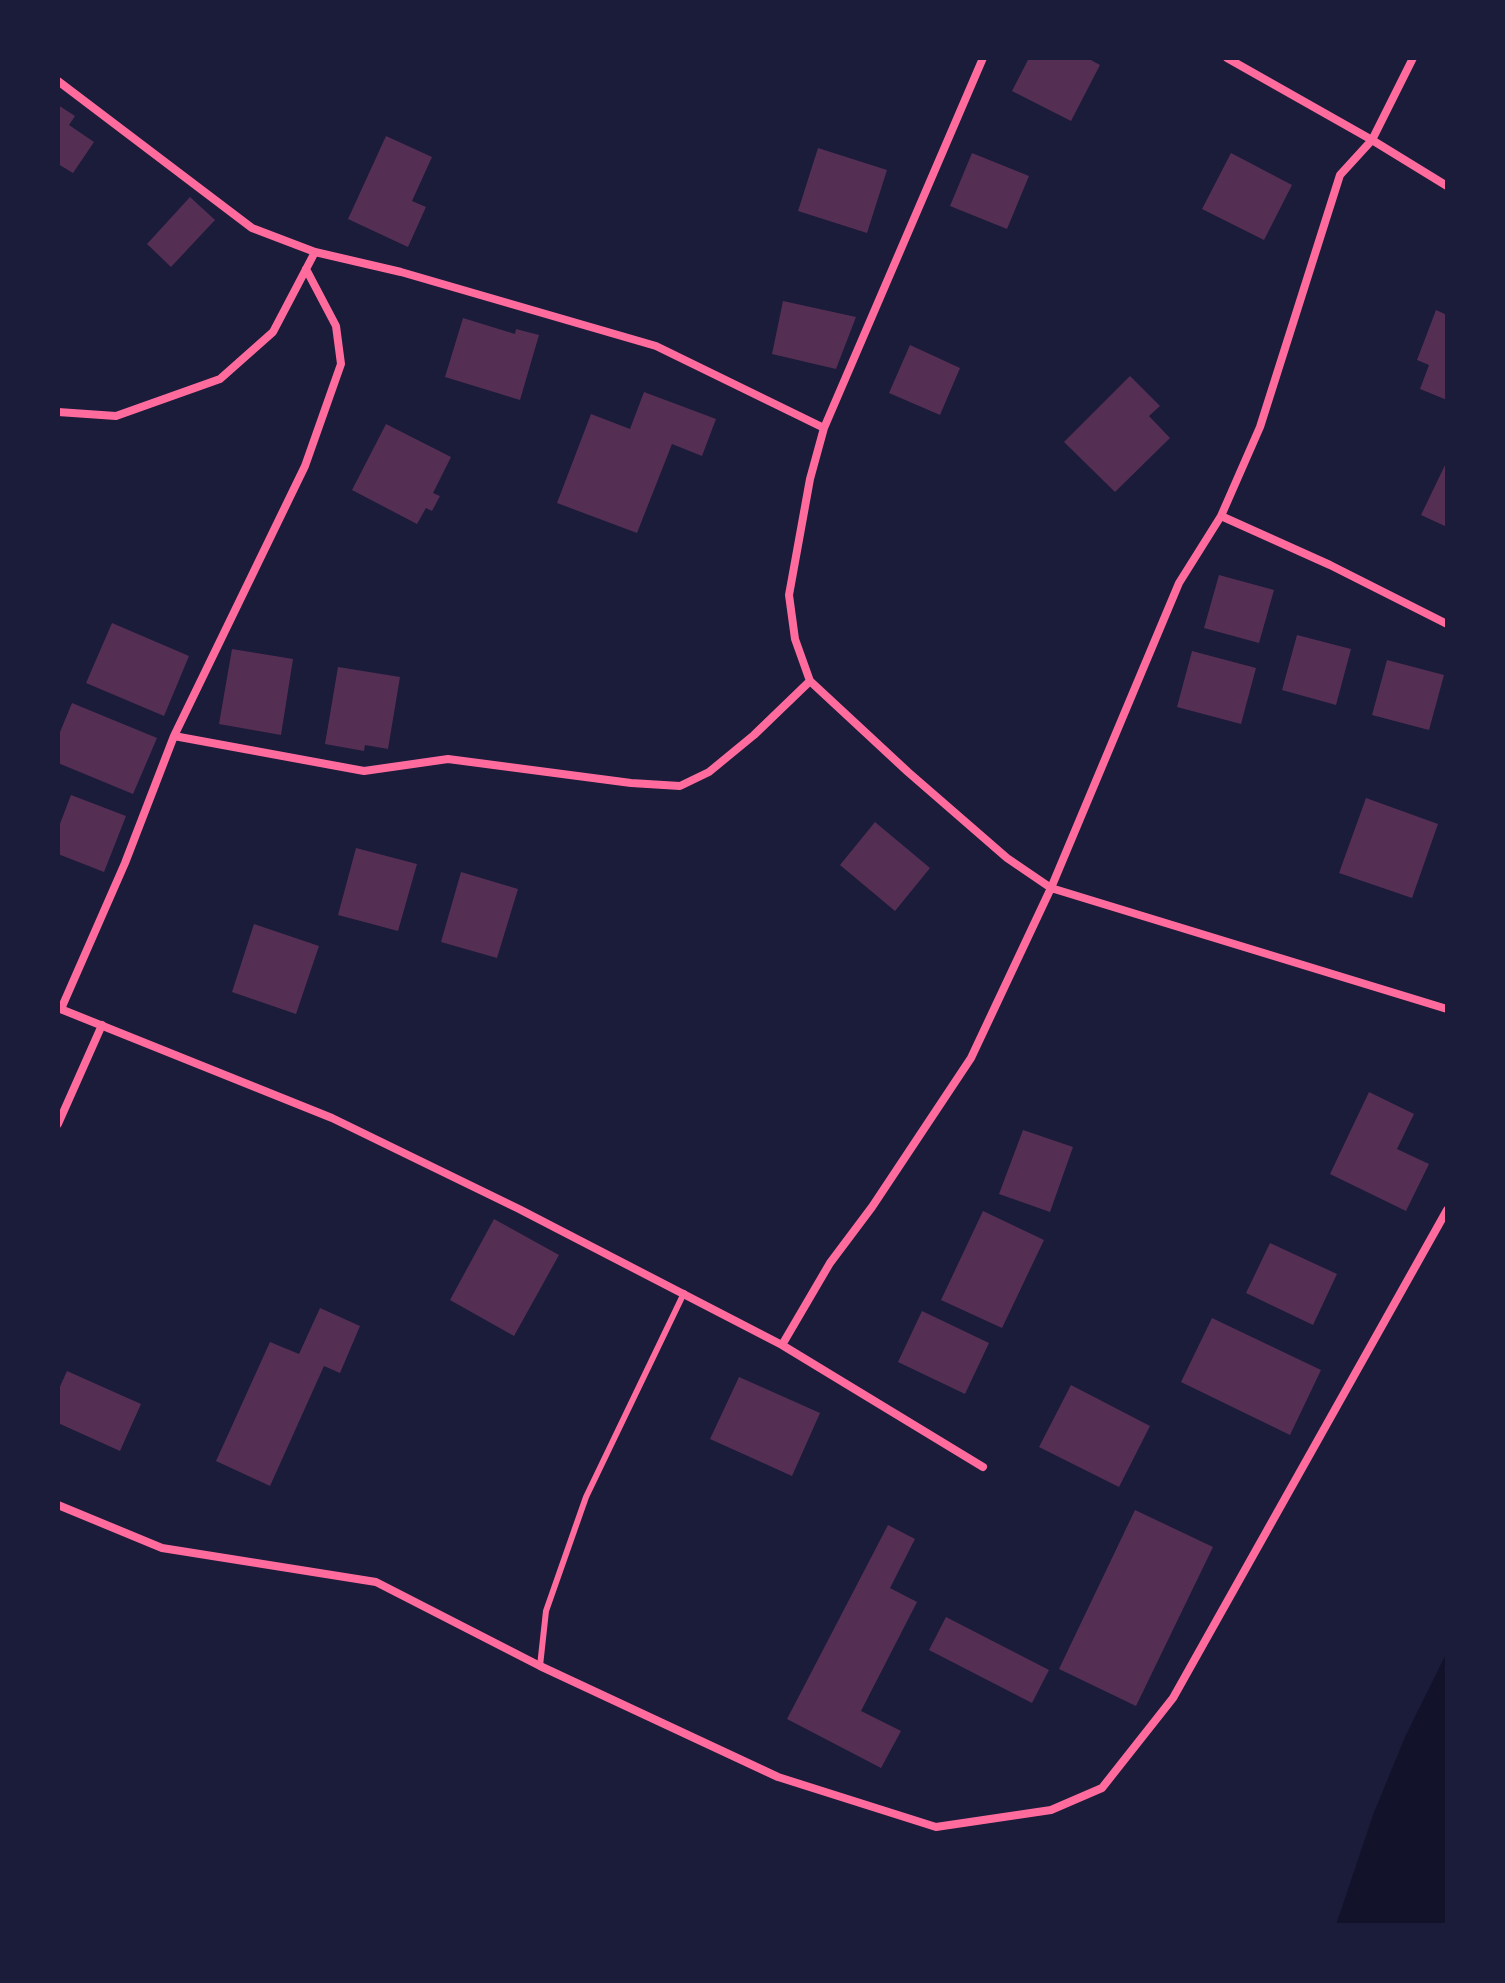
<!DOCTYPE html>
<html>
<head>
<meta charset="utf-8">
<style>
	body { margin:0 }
	#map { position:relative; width:1505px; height:1983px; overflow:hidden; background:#1b1b3a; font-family:"Archivo Narrow",sans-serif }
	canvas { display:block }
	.frame { position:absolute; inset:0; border:60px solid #1b1b3a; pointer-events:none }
</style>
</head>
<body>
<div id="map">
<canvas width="1505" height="1983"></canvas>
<div class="frame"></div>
</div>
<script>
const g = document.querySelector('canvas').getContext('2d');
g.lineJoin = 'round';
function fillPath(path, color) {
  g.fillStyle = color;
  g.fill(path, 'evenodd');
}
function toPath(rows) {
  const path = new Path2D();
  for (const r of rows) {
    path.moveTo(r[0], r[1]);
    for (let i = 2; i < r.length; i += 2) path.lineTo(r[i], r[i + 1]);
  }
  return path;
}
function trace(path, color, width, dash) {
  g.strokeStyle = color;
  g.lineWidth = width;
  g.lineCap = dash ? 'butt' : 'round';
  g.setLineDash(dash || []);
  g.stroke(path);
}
fillPath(toPath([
	[1447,1652,1447,1925,1336,1925,1373,1815,1405,1737]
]), '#12122b');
fillPath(toPath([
	[1029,58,1087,58,1100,65,1071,121,1012,91],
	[58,105,75,116,69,125,94,142,73,173,58,164],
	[386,136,432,157,412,201,426,207,408,247,348,219],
	[818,148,887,170,867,233,798,211],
	[972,153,1029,176,1007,229,950,206],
	[1231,153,1292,185,1264,240,1202,209],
	[190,197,215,220,171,267,147,244],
	[783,301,856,317,836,369,772,354],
	[1436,310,1447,315,1447,400,1420,389,1429,365,1417,360],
	[463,318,515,334,516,329,539,335,520,400,445,377],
	[910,345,960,368,940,415,889,393],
	[1130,376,1160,406,1149,416,1170,438,1115,492,1064,442],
	[644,392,716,419,702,456,672,444,637,533,557,503,591,414,630,429],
	[386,424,451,457,433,493,440,496,432,511,426,508,417,524,352,490],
	[1447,461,1447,527,1421,515],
	[1219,575,1274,590,1259,643,1204,628],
	[112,623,189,656,164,716,86,683],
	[1297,635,1351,649,1336,705,1282,690],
	[232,649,293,659,281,735,219,724],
	[1192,651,1256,668,1241,724,1177,707],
	[1387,660,1444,675,1429,730,1372,715],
	[338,667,400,677,388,749,365,745,364,751,325,744],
	[72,703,157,738,133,794,58,763,58,737],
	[71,795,126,816,104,872,58,854,58,829],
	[1366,798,1438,824,1412,898,1339,873],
	[875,822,930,868,895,911,840,865],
	[356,848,417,864,398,931,338,915],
	[461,872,518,889,497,958,441,942],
	[254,924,319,946,296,1014,232,992],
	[1369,1092,1414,1114,1397,1149,1429,1164,1406,1211,1330,1174],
	[1023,1130,1073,1147,1050,1212,999,1194],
	[983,1211,1044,1240,1002,1328,941,1300],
	[494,1219,559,1255,514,1336,450,1300],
	[1270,1243,1337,1274,1313,1325,1246,1293],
	[320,1308,360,1326,340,1373,324,1366,270,1486,216,1461,270,1342,299,1354],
	[922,1311,989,1343,965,1394,898,1362],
	[1212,1318,1321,1370,1290,1435,1181,1382],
	[67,1371,141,1404,120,1451,58,1423,58,1391],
	[739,1377,820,1413,792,1476,710,1439],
	[1071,1385,1150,1426,1119,1487,1039,1447],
	[1135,1510,1213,1547,1136,1706,1059,1669],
	[888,1525,915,1539,890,1588,917,1602,861,1711,901,1731,881,1768,787,1719],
	[946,1617,1049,1670,1032,1703,929,1650]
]), '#542f53');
trace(toPath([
	[540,1666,546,1611,586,1497,684,1293]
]), '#ff6b9d', 6);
trace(toPath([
	[983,58,824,428,810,479,789,595,795,639,810,681,908,772,1007,858,1051,888,1447,1009],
	[1227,58,1372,140,1447,186],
	[58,81,252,228,315,252,401,272,656,346,824,428],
	[58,412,116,416,220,379,273,332,315,252],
	[1221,516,1330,565,1447,624],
	[174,736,305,466,341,364,336,326,306,269],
	[58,1008,332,1118,519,1209,782,1345,983,1467],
	[61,1009,125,863,174,736,364,771,448,759,631,783,680,786,709,772,754,735,810,681],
	[58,1124,102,1025],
	[782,1345,830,1263,872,1207,971,1058,1051,888,1179,583,1221,516,1260,427,1340,175,1372,140,1413,58],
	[58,1505,162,1548,376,1582,540,1666,778,1777,936,1827,1051,1810,1102,1788,1173,1698,1447,1210]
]), '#ff6b9d', 8);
</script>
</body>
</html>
